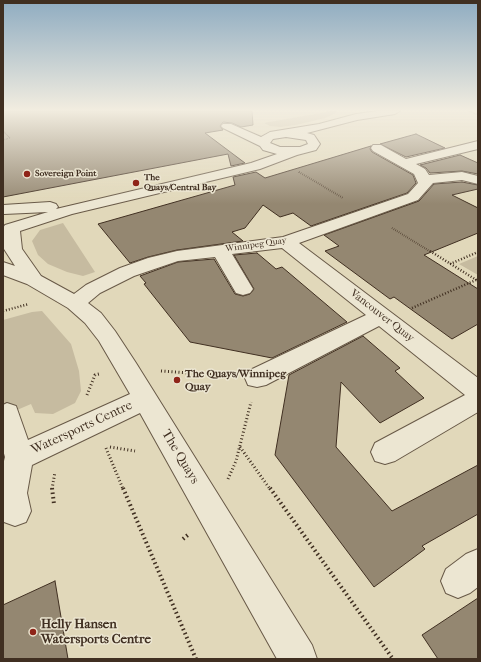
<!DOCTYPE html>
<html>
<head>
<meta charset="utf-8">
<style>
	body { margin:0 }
	#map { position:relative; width:481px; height:662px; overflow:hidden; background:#e1d8ba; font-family:"IM FELL French Canon",serif }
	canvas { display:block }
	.frame { position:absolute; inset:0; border:4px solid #402f21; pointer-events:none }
</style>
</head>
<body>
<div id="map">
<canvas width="481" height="662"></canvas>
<div class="frame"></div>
</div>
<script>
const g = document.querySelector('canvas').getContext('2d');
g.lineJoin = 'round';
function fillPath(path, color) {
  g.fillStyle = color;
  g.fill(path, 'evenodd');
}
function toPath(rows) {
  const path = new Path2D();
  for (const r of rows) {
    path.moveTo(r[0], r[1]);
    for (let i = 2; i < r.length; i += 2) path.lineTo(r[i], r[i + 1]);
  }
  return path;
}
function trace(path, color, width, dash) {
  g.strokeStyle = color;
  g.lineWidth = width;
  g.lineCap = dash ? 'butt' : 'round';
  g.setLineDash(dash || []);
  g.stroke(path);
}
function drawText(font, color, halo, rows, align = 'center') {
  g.font = font + ' "IM FELL French Canon",serif';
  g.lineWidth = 3;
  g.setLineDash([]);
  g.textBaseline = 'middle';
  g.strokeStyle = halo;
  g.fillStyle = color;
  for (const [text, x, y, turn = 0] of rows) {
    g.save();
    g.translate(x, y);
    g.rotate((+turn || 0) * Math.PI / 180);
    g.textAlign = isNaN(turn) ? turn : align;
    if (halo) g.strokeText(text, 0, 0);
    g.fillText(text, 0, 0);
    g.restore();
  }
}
fillPath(toPath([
	[331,111,337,111,335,114,325,118,296,125,281,127,270,126,264,123],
	[63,223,95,272,83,276,67,272,48,264,38,255,32,241,40,230],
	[478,256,478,275,459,264],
	[42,311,71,344,79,371,81,391,75,403,53,414,35,413,31,404,3,416,3,320,32,312]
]), '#c6bba0');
const building = toPath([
	[3,111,252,111,253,125,241,127,232,123,223,122,220,126,223,130,205,133,245,163,231,166,228,154,3,197,3,111],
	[416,134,445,148,406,157,380,144,416,134],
	[371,146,370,149,372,152,413,175,416,183,407,193,311,226,293,213,280,217,263,205,245,228,232,232,243,241,177,250,148,257,130,263,98,224,235,185,233,177,256,172,265,178,371,146],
	[460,155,478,163,478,174,462,171,430,173,426,168,420,165,460,155],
	[462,182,478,185,478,189,452,195,478,208,478,233,424,255,478,289,478,324,452,339,394,297,390,299,325,251,339,246,324,235,419,201,434,184,462,182],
	[257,253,276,269,282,267,347,322,272,358,190,342,144,284,146,283,140,276,178,262,214,259,235,294,243,296,250,294,254,289,234,255,257,253],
	[363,336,400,368,395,371,424,398,380,423,341,382,336,447,392,511,478,465,478,514,422,546,425,549,374,587,275,455,289,375,363,336],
	[55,581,68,659,3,659,3,605,55,581],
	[478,598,478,659,438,659,422,635,478,598]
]);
fillPath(building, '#948771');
trace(building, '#402f21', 1);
const minor = toPath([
	[378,111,400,111,395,114,357,120,307,133,314,135,320,144,316,150,297,155,260,169,72,214,20,231,22,249,41,276,74,294,86,285,120,268,148,258,177,251,283,237,408,194,418,183,414,174,373,151,371,148,373,145,381,145,406,159,478,141,478,149,416,164,425,169,429,175,462,172,478,176,478,184,462,180,433,183,418,200,299,243,478,378,478,412,395,461,385,464,375,461,371,452,375,443,465,395,379,326,266,385,257,387,248,385,245,378,248,371,366,315,282,248,232,254,253,289,250,293,243,295,236,293,215,257,178,261,134,276,100,293,88,303,101,313,115,331,136,363,312,645,317,659,277,659,140,413,32,465,27,493,31,511,26,522,15,526,4,522,3,465,5,457,3,450,3,405,7,403,16,406,28,440,130,394,99,341,85,323,68,308,27,284,3,275,3,262,15,266,4,249,3,228,5,225,48,212,4,214,3,205,50,202,56,204,58,207,56,209,251,163,277,154,263,150,260,146,223,128,221,126,223,124,231,124,261,137,270,132,319,124,356,114,378,111],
	[286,137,306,140,308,144,300,147,280,147,270,143,273,139,286,137],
	[478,549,478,587,470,593,458,598,446,593,441,581,446,569,466,554,478,549]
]);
trace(minor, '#685947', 2);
trace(toPath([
	[469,111,478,115],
	[3,131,10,138,3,140],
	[299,172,300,173]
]), '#402f21', 1.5, [0.5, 1]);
trace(toPath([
	[299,172,343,198],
	[392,228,431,252]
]), '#402f21', 2, [0.5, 1.5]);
trace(toPath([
	[430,251,478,281],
	[450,264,478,252],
	[412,308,476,280],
	[3,311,29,304]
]), '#402f21', 2.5, [1, 2]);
trace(toPath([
	[161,371,230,376],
	[87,395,95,375,99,374],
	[110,447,135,451],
	[240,447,270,489],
	[106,448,123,489],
	[228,479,236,461,251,402],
	[52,489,55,472]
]), '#402f21', 3, [1, 2.5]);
trace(toPath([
	[52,488,54,504],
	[123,488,196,659],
	[270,488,393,659],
	[183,539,189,534]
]), '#402f21', 4, [1.5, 3]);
fillPath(minor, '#ece6d2');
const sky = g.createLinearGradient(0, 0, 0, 204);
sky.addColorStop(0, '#8facc1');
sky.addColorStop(0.54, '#f2ede0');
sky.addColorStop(1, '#f2ede000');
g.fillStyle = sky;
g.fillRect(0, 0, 481, 204);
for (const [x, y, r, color] of [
	[27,174,4,"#8f2418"],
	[136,183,4,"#8f2418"],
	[177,380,4,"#8f2418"],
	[33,632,4,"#8f2418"]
]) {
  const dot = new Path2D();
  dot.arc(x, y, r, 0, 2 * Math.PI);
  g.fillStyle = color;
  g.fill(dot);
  trace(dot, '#ece6d2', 1.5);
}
drawText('bold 9px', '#402f21', '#ece6d2', [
	["Sovereign Point",35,174],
	["The",144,178],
	["Quays/Central Bay",144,188]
], 'left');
drawText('9px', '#402f21', '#ece6d2', [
	["Winnipeg Quay",256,245,-8]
]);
drawText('11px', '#402f21', '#ece6d2', [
	["Vancouver Quay",382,316,38]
]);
drawText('bold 11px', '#402f21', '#ece6d2', [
	["The Quays/Winnipeg",185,374],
	["Quay",185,387]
], 'left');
drawText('13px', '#402f21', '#ece6d2', [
	["Watersports Centre",82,428,-25],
	["The Quays",180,457,59]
]);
drawText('bold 13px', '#402f21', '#ece6d2', [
	["Helly Hansen",41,625],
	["Watersports Centre",41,640]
], 'left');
</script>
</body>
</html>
